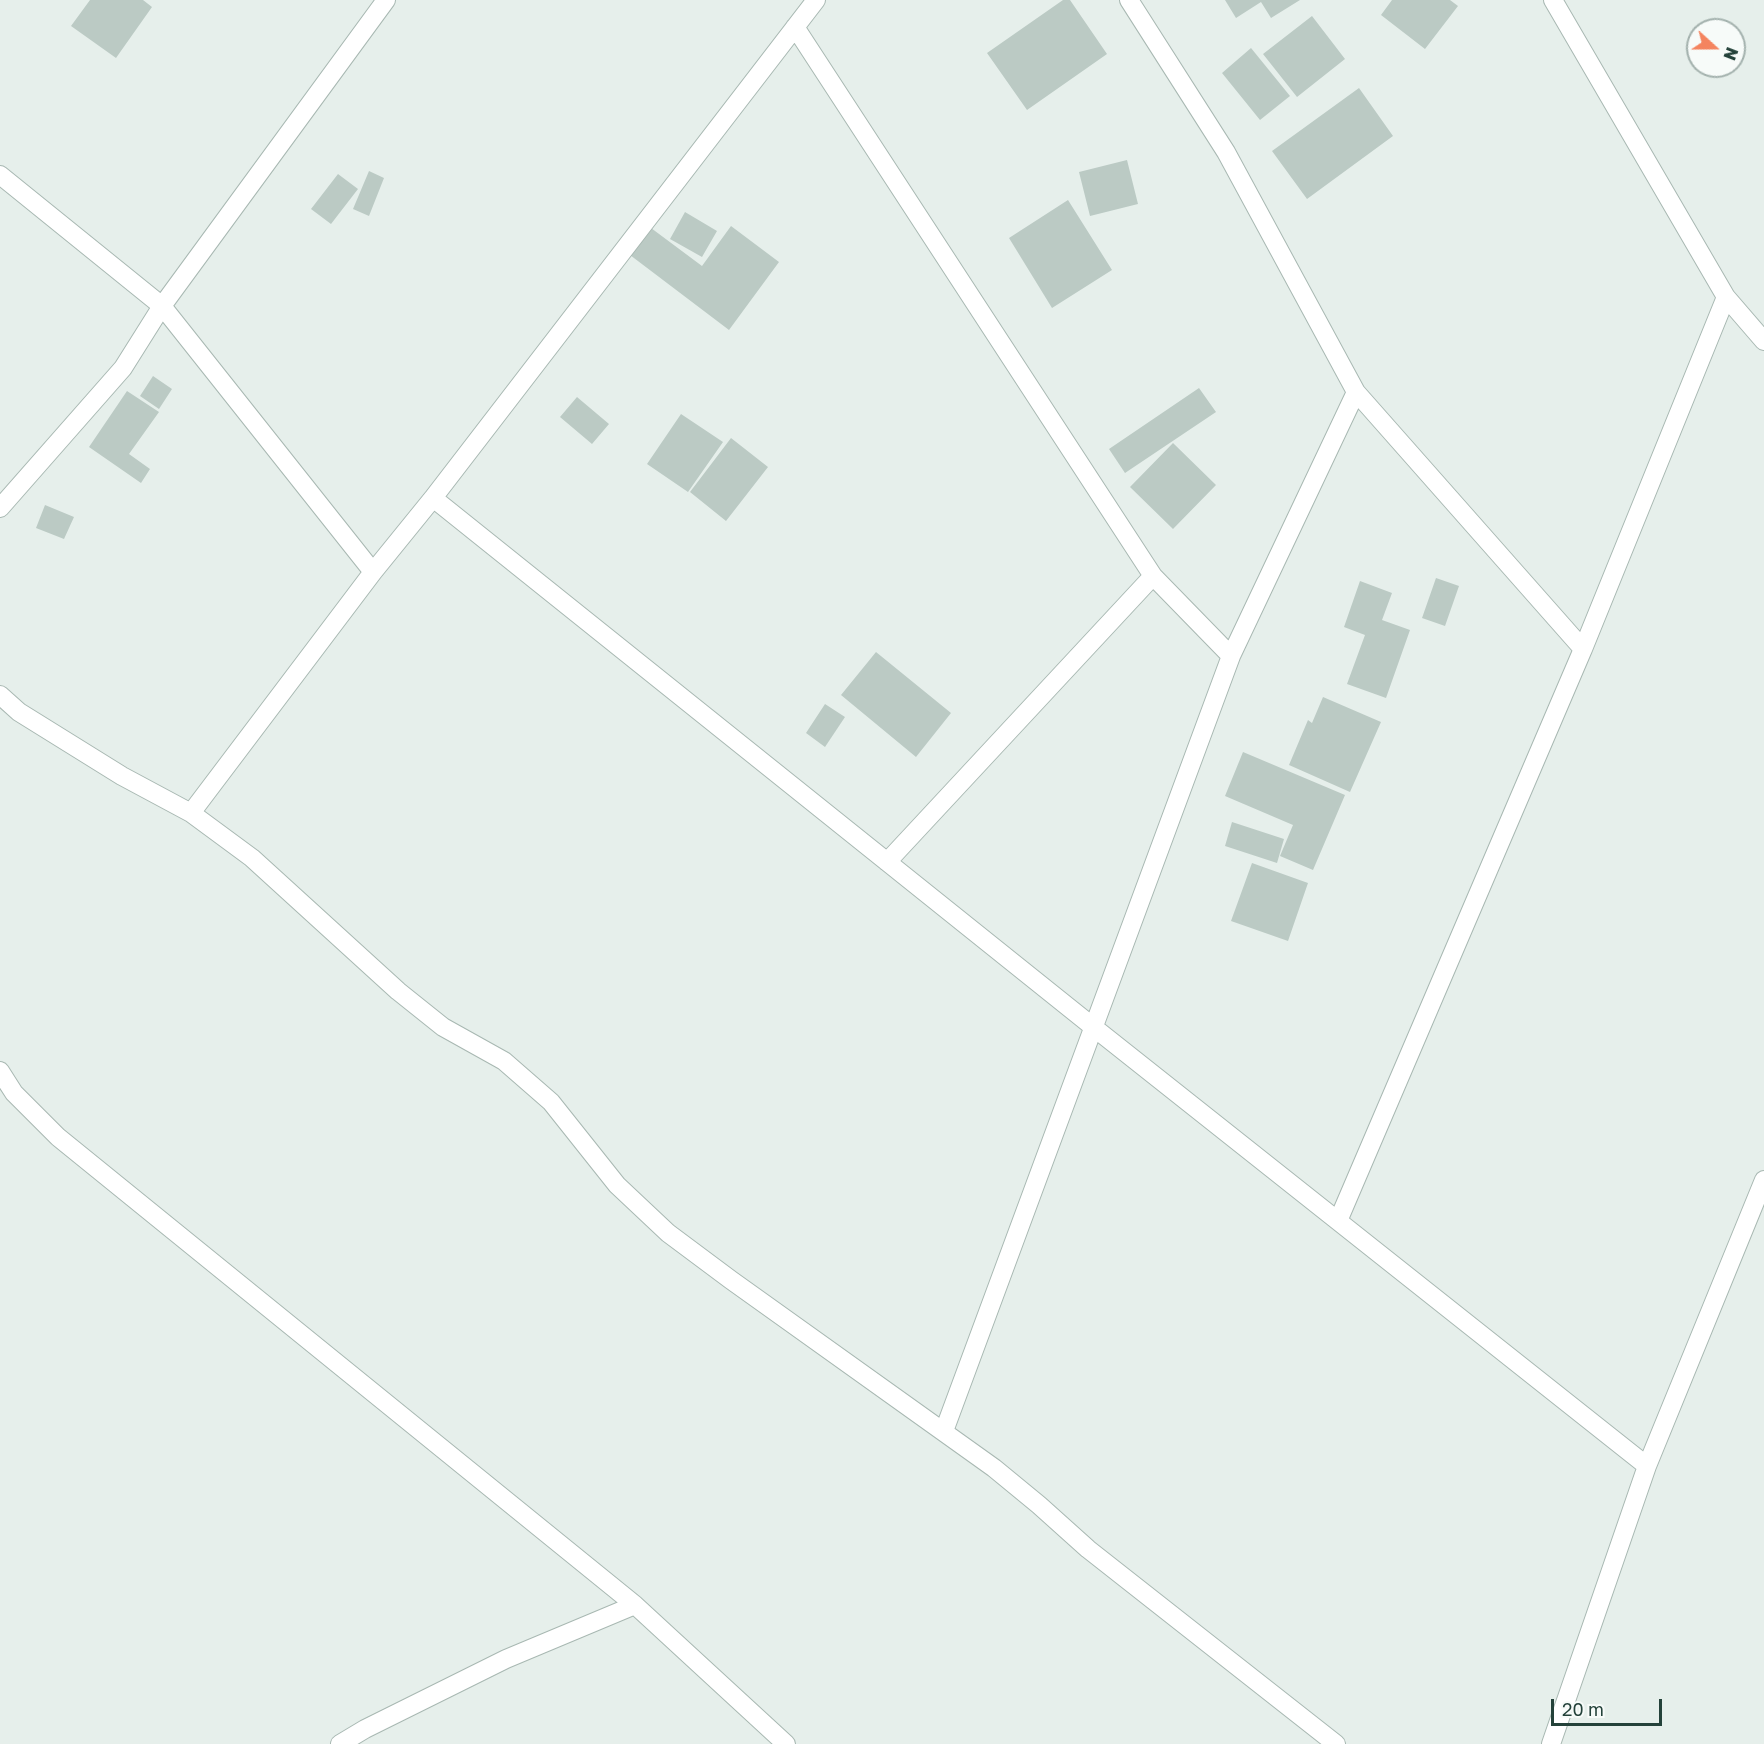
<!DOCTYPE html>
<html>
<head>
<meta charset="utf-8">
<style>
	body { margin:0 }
	#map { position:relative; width:1764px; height:1744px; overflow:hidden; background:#e6efeb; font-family:"Golos Text",sans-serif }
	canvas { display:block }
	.north { position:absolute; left:1686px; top:18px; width:60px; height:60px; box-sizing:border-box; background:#f7fbf9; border:2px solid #a3b1ad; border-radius:50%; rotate:111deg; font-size:16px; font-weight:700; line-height:24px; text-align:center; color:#24423a }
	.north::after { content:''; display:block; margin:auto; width:21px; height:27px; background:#f4845f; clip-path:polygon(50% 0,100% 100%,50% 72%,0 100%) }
	.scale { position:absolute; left:1551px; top:1699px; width:111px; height:27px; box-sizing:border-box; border:3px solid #24423a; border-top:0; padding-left:8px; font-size:18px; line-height:21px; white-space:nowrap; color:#24423a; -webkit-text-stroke:4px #f7fbf9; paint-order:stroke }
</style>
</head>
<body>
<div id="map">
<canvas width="1764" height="1744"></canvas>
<div class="north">N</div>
<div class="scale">20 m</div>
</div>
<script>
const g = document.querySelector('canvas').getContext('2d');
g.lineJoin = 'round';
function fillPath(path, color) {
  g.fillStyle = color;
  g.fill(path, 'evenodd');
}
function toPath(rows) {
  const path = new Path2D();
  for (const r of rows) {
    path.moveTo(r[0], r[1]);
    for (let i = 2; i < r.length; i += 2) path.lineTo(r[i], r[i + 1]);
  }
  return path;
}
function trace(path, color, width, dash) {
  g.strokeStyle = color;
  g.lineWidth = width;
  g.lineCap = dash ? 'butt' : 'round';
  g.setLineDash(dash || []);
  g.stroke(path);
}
fillPath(toPath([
	[90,0,143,0,152,7,116,58,71,26],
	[1063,0,1070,0,1107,54,1027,110,987,53],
	[1225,0,1300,0,1271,18,1261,2,1236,18],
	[1392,0,1450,0,1458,6,1425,49,1381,15],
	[1312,16,1345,59,1297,97,1263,54],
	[1251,48,1290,96,1260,120,1222,73],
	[1359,88,1393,136,1307,199,1272,151],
	[1127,160,1138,204,1090,216,1079,172],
	[369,171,384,178,369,216,353,209],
	[338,174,358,189,331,224,311,209],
	[1068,200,1112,270,1052,308,1009,238],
	[685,212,717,231,702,257,670,239],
	[731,226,779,262,729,330,630,255,651,228,702,266],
	[153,376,172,389,159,409,140,396],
	[1199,388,1216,412,1125,473,1109,449],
	[127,391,159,412,129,454,150,469,141,483,89,447],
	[577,397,609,424,592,444,560,417],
	[681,414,723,442,688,492,647,464],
	[731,438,768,467,726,521,690,492],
	[1173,443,1216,485,1173,529,1130,487],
	[45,505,74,517,64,539,36,528],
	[1436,578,1459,586,1445,626,1422,618],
	[1360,581,1392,593,1382,620,1410,630,1386,698,1347,684,1365,635,1344,627],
	[876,652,951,713,916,757,841,695],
	[1323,697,1381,722,1350,792,1289,765,1308,720,1312,723],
	[825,704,845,717,825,747,806,733],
	[1243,752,1345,795,1313,870,1280,856,1293,825,1225,796],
	[1232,822,1284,839,1277,863,1225,846],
	[1252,863,1308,883,1288,941,1231,921]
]), '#bbcac4');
const minor = toPath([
	[1553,0,1726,297,1764,341],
	[795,27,1153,576,1231,656],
	[0,175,162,306,373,572],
	[433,498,1092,1026,1647,1466],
	[0,508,123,368,162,306,386,0],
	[1583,649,1726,297],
	[0,695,19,712,122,776,191,813,252,858,398,991,443,1027,504,1061,551,1102,617,1185,668,1233,731,1280,994,1468,1039,1505,1088,1549,1336,1744],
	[191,813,373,572,433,498,816,0],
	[887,862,1153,576],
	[0,1071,14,1093,58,1137,635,1605,786,1744],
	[1338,1221,1583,649,1356,392],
	[944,1431,1231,656,1356,392,1226,152,1129,0],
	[340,1744,365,1729,506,1659,635,1605],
	[1551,1744,1647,1466,1764,1180]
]);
trace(minor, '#a8b8b2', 20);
trace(minor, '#fff', 18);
</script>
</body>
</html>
